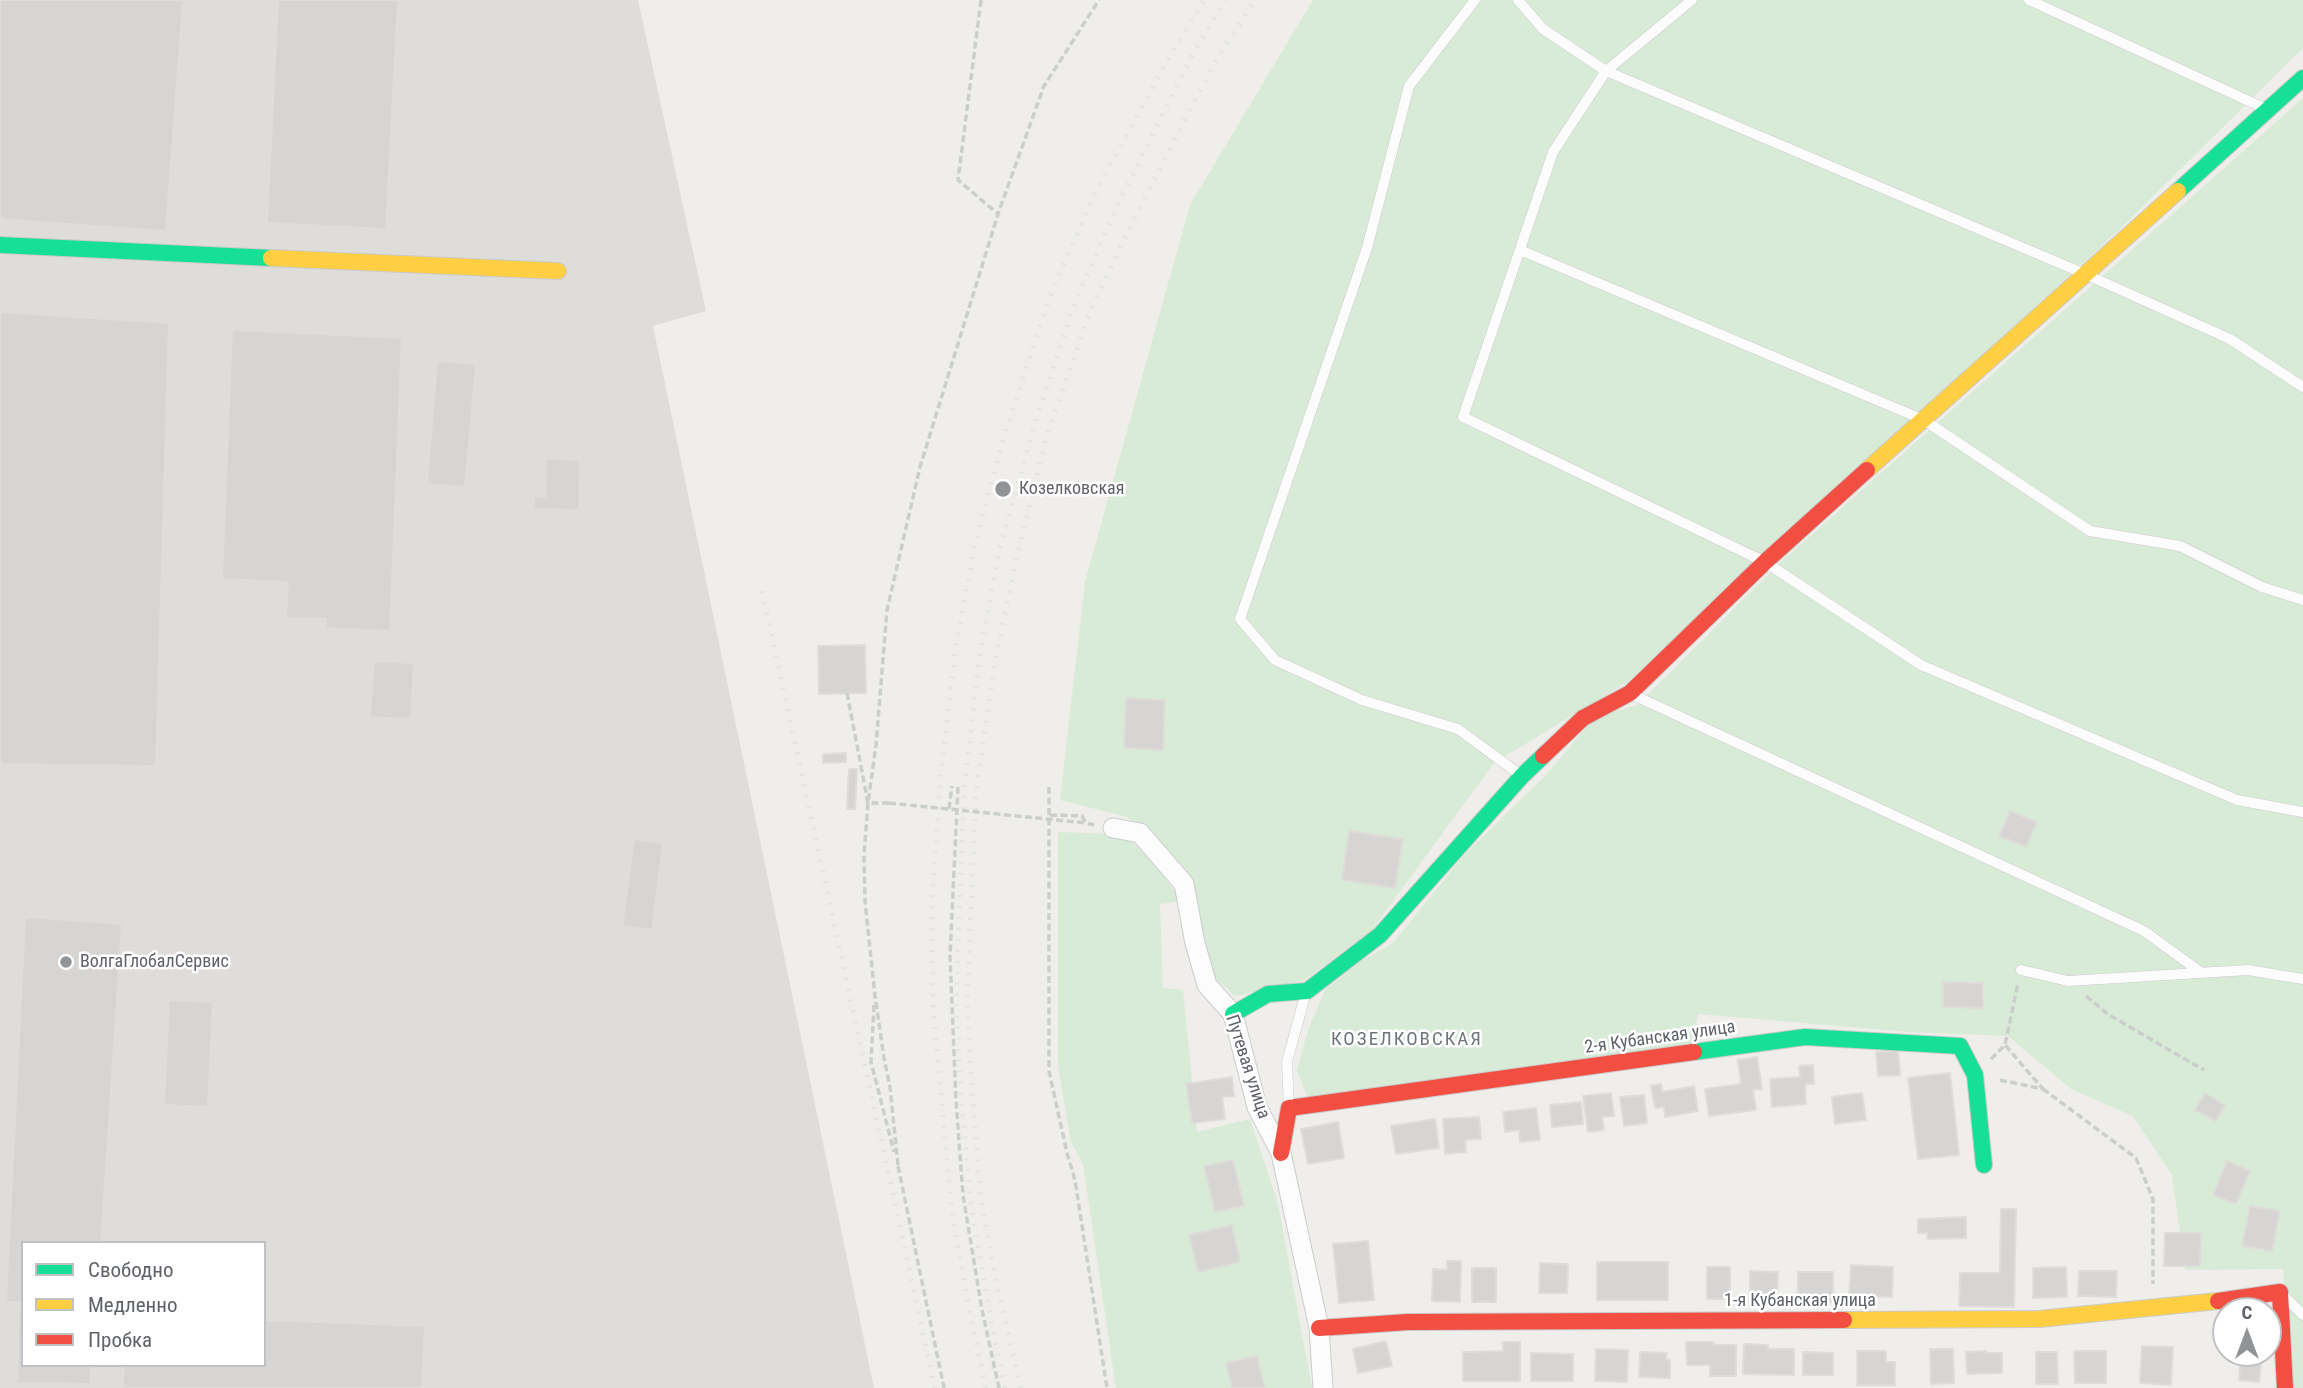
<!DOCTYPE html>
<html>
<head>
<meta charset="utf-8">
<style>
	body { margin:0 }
	#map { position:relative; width:2303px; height:1388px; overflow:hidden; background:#efeeea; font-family:"Roboto Condensed",sans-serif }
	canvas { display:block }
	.legend { position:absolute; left:21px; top:1241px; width:245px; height:126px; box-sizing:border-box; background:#fff; border:2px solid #bfc1c3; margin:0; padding:9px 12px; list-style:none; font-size:21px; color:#5f6368 }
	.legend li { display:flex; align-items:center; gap:14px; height:35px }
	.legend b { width:35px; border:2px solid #bfc1c3 }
	.north { position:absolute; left:2212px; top:1297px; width:70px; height:70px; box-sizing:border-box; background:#fff; border:2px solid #bfc1c3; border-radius:50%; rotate:0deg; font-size:19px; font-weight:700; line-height:28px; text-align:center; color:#5f6368 }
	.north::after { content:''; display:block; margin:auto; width:24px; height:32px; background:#919496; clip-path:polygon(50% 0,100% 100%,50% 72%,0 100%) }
</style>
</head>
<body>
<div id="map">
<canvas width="2303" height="1388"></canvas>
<ul class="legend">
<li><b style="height:9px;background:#16e098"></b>Свободно</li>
<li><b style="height:9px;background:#ffcf43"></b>Медленно</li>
<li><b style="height:9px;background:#f24e42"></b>Пробка</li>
</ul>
<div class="north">С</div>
</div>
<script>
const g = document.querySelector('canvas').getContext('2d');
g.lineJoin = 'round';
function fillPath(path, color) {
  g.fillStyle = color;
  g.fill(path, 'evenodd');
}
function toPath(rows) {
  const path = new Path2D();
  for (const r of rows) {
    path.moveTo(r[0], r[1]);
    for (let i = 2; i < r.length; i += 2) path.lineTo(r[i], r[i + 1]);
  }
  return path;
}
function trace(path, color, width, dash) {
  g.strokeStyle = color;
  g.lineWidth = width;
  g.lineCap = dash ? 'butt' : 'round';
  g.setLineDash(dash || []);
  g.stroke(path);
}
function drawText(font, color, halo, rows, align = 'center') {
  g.font = font + ' "Roboto Condensed",sans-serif';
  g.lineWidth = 5;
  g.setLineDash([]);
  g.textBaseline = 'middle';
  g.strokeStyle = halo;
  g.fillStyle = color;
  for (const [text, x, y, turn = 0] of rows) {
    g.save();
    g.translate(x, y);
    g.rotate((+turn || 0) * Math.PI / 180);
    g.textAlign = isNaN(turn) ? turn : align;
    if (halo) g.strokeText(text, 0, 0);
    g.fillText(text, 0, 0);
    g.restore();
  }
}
fillPath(toPath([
	[0,0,638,0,706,311,653,326,874,1388,0,1388],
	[23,1243,264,1243,264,1365,23,1365]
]), '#dfddda');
fillPath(toPath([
	[1313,0,2303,0,2303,48,2119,230,1627,682,1494,763,1371,931,1303,981,1235,996,1215,978,1186,869,1127,817,1060,800,1085,582,1190,205],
	[2303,98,2303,1388,2290,1388,2283,1269,2185,1270,2172,1175,2133,1116,2071,1089,2008,1036,1909,1032,1698,1014,1692,1044,1308,1099,1297,1070,1308,1030,1325,990,1360,962,1393,943,1465,854,1547,774,1594,718,1637,705,1782,561],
	[1058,832,1122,834,1154,859,1180,901,1160,904,1163,988,1183,990,1197,1132,1250,1119,1278,1204,1312,1388,1116,1388,1083,1164,1071,1142,1058,1067]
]), '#d8ebd6');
const building = toPath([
	[0,0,183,0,166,231,0,219,0,0],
	[278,0,398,0,386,229,267,223,278,0],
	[0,312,169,323,156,766,0,764,0,312],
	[232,330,402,338,390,631,326,628,326,619,286,618,288,582,222,579,232,330],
	[437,361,476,364,465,487,427,484,437,361],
	[546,459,580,460,579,510,534,509,534,497,545,497,546,459],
	[865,645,866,693,819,694,818,646,865,645],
	[374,661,414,663,411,719,370,717,374,661],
	[1126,698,1165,700,1163,750,1124,748,1126,698],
	[846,753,846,762,823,763,823,754,846,753],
	[849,769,857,769,855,809,847,809,849,769],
	[2010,811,2037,822,2026,847,1999,836,2010,811],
	[1349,831,1403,839,1395,888,1342,880,1349,831],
	[634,839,663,843,652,930,622,926,634,839],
	[25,917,122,924,101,1243,23,1243,23,1302,6,1302,25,917],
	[1943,982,1983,983,1983,1008,1943,1007,1943,982],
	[169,1000,213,1002,208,1107,164,1105,169,1000],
	[1898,1051,1900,1075,1878,1076,1876,1052,1898,1051],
	[1757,1057,1762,1089,1753,1090,1756,1110,1709,1116,1705,1089,1741,1084,1738,1060,1757,1057],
	[1813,1065,1814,1084,1805,1084,1806,1104,1772,1107,1770,1079,1800,1077,1799,1066,1813,1065],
	[1950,1073,1959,1155,1918,1159,1908,1078,1950,1073],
	[1232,1077,1234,1096,1222,1097,1225,1119,1192,1123,1186,1084,1232,1077],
	[1661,1084,1662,1092,1694,1086,1698,1111,1665,1117,1664,1107,1655,1108,1651,1086,1661,1084],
	[1611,1093,1614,1116,1602,1117,1604,1130,1588,1132,1583,1096,1611,1093],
	[1862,1093,1866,1120,1835,1124,1832,1097,1862,1093],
	[2205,1093,2225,1105,2216,1121,2195,1110,2205,1093],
	[1644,1095,1647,1123,1624,1126,1620,1097,1644,1095],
	[1581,1102,1583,1124,1552,1127,1550,1105,1581,1102],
	[1536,1108,1540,1140,1520,1142,1519,1130,1505,1132,1503,1112,1536,1108],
	[1479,1117,1481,1139,1465,1140,1466,1152,1445,1154,1443,1119,1479,1117],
	[1435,1119,1439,1148,1396,1154,1391,1126,1435,1119],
	[1338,1122,1344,1158,1308,1164,1301,1129,1338,1122],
	[1233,1160,1244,1206,1215,1212,1204,1166,1233,1160],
	[2227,1161,2250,1171,2236,1204,2213,1195,2227,1161],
	[2250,1206,2280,1211,2272,1251,2242,1246,2250,1206],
	[2001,1209,2016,1209,2014,1307,1959,1306,1960,1273,2000,1273,2001,1209],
	[1966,1217,1966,1238,1928,1239,1927,1233,1918,1233,1918,1219,1966,1217],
	[1232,1225,1240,1262,1198,1272,1189,1235,1232,1225],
	[2165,1233,2201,1233,2200,1266,2164,1266,2165,1233],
	[1368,1241,1374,1300,1339,1303,1333,1244,1368,1241],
	[1447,1261,1461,1261,1460,1302,1432,1301,1433,1269,1447,1270,1447,1261],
	[1597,1262,1668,1262,1668,1300,1597,1300,1597,1262],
	[1540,1263,1568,1264,1567,1293,1539,1293,1540,1263],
	[1851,1265,1893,1267,1892,1297,1849,1296,1851,1265],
	[1707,1267,1730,1267,1730,1299,1707,1299,1707,1267],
	[2066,1267,2067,1297,2033,1298,2033,1268,2066,1267],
	[1472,1268,1496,1268,1496,1302,1472,1302,1472,1268],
	[1750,1271,1778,1272,1777,1299,1750,1298,1750,1271],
	[2079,1271,2117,1271,2116,1297,2078,1296,2079,1271],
	[1798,1272,1833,1272,1833,1302,1809,1302,1809,1297,1798,1297,1798,1272],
	[19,1309,23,1309,23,1365,91,1365,91,1384,17,1383,19,1309],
	[264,1320,425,1326,422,1388,123,1388,124,1365,264,1365,264,1320],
	[1386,1341,1392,1366,1358,1373,1353,1349,1386,1341],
	[1503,1342,1520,1342,1520,1381,1463,1381,1463,1352,1503,1351,1503,1342],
	[1686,1342,1713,1342,1713,1345,1736,1345,1736,1376,1710,1376,1710,1365,1687,1365,1686,1342],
	[1744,1344,1768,1345,1768,1349,1794,1349,1794,1375,1743,1374,1744,1344],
	[2142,1346,2173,1347,2171,1385,2140,1383,2142,1346],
	[1596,1349,1628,1350,1627,1382,1595,1381,1596,1349],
	[1930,1349,1953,1349,1954,1383,1931,1384,1930,1349],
	[1857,1351,1886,1351,1886,1362,1895,1362,1895,1385,1857,1385,1857,1351],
	[1986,1351,1986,1353,2002,1353,2002,1373,1967,1374,1966,1352,1986,1351],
	[2074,1351,2106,1351,2106,1383,2075,1383,2074,1351],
	[1640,1352,1667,1353,1666,1360,1670,1360,1670,1378,1639,1377,1640,1352],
	[1803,1352,1833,1353,1833,1375,1803,1375,1803,1352],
	[2036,1352,2057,1352,2058,1384,2036,1384,2036,1352],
	[1531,1353,1573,1354,1573,1381,1531,1381,1531,1353],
	[2241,1353,2262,1353,2259,1382,2239,1380,2241,1353],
	[1257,1356,1265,1388,1232,1388,1226,1363,1257,1356]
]);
fillPath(building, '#d6d5d3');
trace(building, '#deddd9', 2);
const lane = toPath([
	[1475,0,1409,86,1367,248,1240,619,1275,660,1362,700,1458,729,1522,776],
	[1518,0,1543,29,1606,71,2085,274,2230,339,2303,387],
	[1692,0,1606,71,1553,152,1463,417,1765,562,1921,665,2237,800,2303,812],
	[2029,0,2264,108],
	[1520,250,1924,420,2090,531,2180,546,2262,587,2303,600],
	[1631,694,2144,931,2199,971],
	[2021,970,2068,981,2248,970,2303,979],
	[1289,1108,1287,1062,1306,992],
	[2286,1298,2303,1315]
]);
const street = toPath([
	[1113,828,1140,833,1184,884,1195,943,1207,985,1233,1014,1257,1107,1281,1153,1319,1328,1323,1388]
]);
const fast = toPath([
	[2178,191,2303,78],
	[0,245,271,258],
	[1233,1014,1268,994,1307,991,1380,935,1522,776,1543,756],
	[1694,1052,1805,1037,1960,1046,1975,1075,1984,1165]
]);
const slow = toPath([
	[271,258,558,271],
	[1867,470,2178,191],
	[1844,1320,2039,1319,2218,1301]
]);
const jam = toPath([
	[1543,756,1583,718,1630,693,1765,562,1867,470],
	[1281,1153,1289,1108,1694,1052],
	[2218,1301,2280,1292,2285,1388],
	[1319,1328,1408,1322,1844,1320]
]);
trace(lane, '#cbcccc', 11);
trace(street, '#cbcccc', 21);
trace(fast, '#cacacb', 18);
trace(slow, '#cacacb', 18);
trace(jam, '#cacacb', 18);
trace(toPath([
	[981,0,958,180,998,214],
	[847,693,868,803,889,803],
	[958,787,950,956,956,1101,963,1195,982,1310,999,1388],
	[1049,787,1049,1071,1067,1153,1075,1180,1107,1388],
	[949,809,952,786],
	[1050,815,1082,816,1086,823,1094,825],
	[2086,996,2109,1015,2204,1070],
	[874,1005,871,1062,894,1152],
	[1991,1059,2005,1045,2018,983],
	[2000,1080,2043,1089,2005,1045],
	[2043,1089,2136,1158,2153,1199,2153,1284],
	[898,1165,890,1087,884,1058,875,996,865,901,864,855,868,803,876,745,887,610,920,467,998,214,1044,86,1099,0],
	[898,1166,944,1388]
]), '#cacfcc', 3.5, [7, 3.5]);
trace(lane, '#fdfcfc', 10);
trace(street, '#fdfcfc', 19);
trace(fast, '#16e098', 16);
trace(slow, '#ffcf43', 16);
trace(jam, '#f24e42', 16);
trace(toPath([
	[762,591,935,1388],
	[986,1388,970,1313,952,1215,933,1006,932,899,941,773,956,645,976,540,1005,433,1049,298,1096,191,1175,47,1204,0],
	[1005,1388,989,1310,970,1196,961,1098,956,997,964,791,979,661,998,555,1033,430,1073,308,1113,215,1193,53,1226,0],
	[1021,1388,998,1290,981,1199,972,1090,967,1000,976,794,994,666,1016,560,1047,435,1090,312,1130,227,1213,65,1255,0]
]), '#e4e4e4', 5, [2, 9]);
trace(toPath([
	[889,803,1086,823]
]), '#cacfcc', 3.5, [7, 3.5]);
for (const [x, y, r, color] of [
	[1003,489,9,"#919496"],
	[66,962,7,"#919496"]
]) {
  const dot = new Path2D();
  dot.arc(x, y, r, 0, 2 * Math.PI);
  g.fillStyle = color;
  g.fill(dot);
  trace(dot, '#fff', 2.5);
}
drawText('18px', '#5f6368', '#fff', [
	["Козелковская",1019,489],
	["ВолгаГлобалСервис",80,962]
], 'left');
drawText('18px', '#5f6368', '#fff', [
	["2-я Кубанская улица",1660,1038,-8],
	["Путевая улица",1247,1067,72],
	["1-я Кубанская улица",1800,1301]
]);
g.letterSpacing = '2px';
drawText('19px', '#70757a', '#fff', [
	["КОЗЕЛКОВСКАЯ",1407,1040]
]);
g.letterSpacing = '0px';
</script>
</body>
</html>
